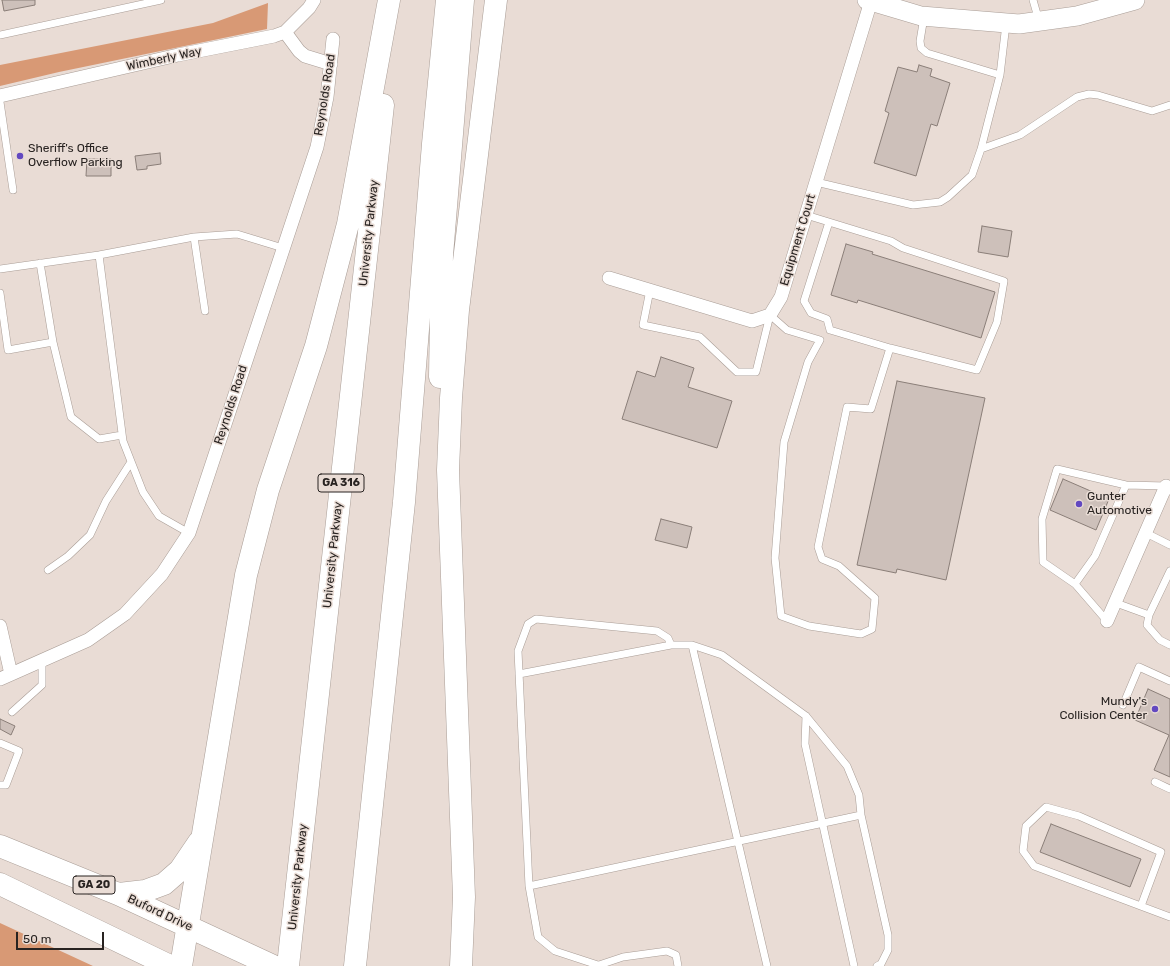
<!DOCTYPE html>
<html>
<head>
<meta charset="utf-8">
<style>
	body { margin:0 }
	#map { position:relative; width:1170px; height:966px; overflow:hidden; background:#e9dcd5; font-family:Rubik,sans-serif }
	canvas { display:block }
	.scale { position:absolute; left:16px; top:932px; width:88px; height:18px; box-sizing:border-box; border:2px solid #282321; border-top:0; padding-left:5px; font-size:12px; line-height:14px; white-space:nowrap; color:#282321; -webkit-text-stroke:3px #e9dcd5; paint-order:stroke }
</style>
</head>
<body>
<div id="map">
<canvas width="1170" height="966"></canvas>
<div class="scale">50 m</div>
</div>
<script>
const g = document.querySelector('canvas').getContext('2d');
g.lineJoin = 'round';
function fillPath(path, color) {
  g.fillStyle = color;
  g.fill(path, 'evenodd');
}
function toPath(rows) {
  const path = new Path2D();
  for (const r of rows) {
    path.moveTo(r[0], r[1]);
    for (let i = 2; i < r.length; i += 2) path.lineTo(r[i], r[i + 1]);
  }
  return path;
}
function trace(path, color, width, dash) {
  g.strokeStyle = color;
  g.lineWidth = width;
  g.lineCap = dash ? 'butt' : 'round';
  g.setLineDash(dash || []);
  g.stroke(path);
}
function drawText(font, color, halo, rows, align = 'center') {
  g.font = font + ' Rubik,sans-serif';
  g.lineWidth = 3;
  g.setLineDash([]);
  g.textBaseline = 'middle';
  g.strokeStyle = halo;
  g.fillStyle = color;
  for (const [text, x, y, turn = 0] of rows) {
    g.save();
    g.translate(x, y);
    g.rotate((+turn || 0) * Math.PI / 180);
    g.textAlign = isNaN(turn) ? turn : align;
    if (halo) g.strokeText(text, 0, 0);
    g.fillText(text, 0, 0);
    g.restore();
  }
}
fillPath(toPath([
	[268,3,267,29,59,72,0,86,0,65,213,23],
	[0,923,93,966,0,966]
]), '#d89975');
const building = toPath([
	[2,0,35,0,35,5,4,11,2,0],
	[919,65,932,69,930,76,950,83,937,126,931,124,916,176,874,163,889,113,885,111,898,67,917,72,919,65],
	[160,153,161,164,147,166,147,169,137,170,135,156,160,153],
	[87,159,111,159,111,176,86,176,87,159],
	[982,226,1012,231,1008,257,978,252,982,226],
	[846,244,873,252,872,254,995,292,981,338,858,300,857,303,831,295,846,244],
	[661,357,694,368,688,387,732,401,717,448,622,419,637,371,655,377,661,357],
	[897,381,985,398,946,580,897,569,896,573,857,565,897,381],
	[1063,479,1109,499,1096,530,1050,510,1063,479],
	[661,519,692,527,687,548,655,540,661,519],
	[1148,689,1170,699,1170,777,1154,770,1169,735,1135,720,1148,689],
	[0,719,15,726,11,735,0,729,0,719],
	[1051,824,1141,859,1130,887,1040,852,1051,824]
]);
fillPath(building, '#cdc0ba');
trace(building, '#8a7e78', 1);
const lane = toPath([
	[1033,0,1039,21],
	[924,17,920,41,921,48,927,53,1000,75],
	[0,35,161,0],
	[0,102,13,190],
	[981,149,1000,75,1006,24],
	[816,182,913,205,940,202,948,197,972,175,981,149,1020,135,1077,97,1089,94,1098,95,1152,111,1170,105],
	[806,215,891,241,903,248,1004,281,997,322,977,370,890,348,830,330],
	[829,222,804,301,811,313,827,319,830,330],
	[194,237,205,311],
	[99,255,123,441,143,492,159,516,189,533],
	[40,263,53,342],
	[0,269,99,255,194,237,237,234,283,248],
	[650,290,643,325,700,337,737,372,756,372,770,315,787,330,820,340,808,362,784,442,775,558,781,616,809,626,861,634,872,629,875,598,839,566,822,559,818,547,847,407,871,409,890,348],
	[0,293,8,350,53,342,71,417,99,439,122,435],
	[1146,533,1170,545],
	[48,570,68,556,90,535,106,501,131,462],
	[1170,571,1149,615,1147,625,1160,640,1170,645],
	[1075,584,1095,556,1126,485],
	[1116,603,1149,615],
	[1107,621,1075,584,1043,562,1042,519,1057,469,1126,485,1166,486],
	[519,674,671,645,692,645,767,966],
	[1123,705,1139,667,1170,681],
	[12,712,42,685,42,660],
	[806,716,805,744,854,966],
	[0,743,19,751,6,785,0,785],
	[1155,782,1170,789],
	[861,815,888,935,888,950,881,964,877,966],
	[529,886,861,815,859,795,847,766,806,716,722,655,692,645],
	[1141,906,1161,852,1079,816,1046,807,1026,826,1023,851,1034,866,1170,917],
	[596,966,623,957,667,951,676,955,678,966],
	[601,966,555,951,538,937,529,886,518,651,528,624,536,619,657,631,668,638,671,645]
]);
const street = toPath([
	[285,32,299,51,305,56,331,64],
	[0,96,178,55,274,36,285,32,309,8,314,0],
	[609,278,752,321,770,315,781,297,871,1],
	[1107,621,1166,486,1170,488],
	[0,626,11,674],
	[0,679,88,640,125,614,162,574,189,533,317,147,327,97,333,39]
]);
const secondary = toPath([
	[867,0,921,16,1019,24,1077,16,1135,0]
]);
const highway = toPath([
	[440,377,442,255,463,0],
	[0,846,118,894,273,966],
	[0,884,170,966],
	[119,894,145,891,164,884,180,870,199,842],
	[181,966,246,575,268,490,316,346,348,224,389,0],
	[288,966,383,105],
	[355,966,404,502,433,144,447,0],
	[461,966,464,897,448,470,451,398,458,310,496,0]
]);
trace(lane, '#a99d96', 8);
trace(street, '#a99d96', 14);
trace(secondary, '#a99d96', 20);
trace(highway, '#a99d96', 23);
trace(lane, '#fff', 7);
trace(street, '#fff', 13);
trace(secondary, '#fff', 19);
trace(highway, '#fff', 22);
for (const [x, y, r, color] of [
	[20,156,4,"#6248c0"],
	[1079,504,4,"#6248c0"],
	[1155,709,4,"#6248c0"]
]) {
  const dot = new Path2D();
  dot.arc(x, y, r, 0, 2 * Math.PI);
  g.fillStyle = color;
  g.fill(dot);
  trace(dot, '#e9dcd5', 1.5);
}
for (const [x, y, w] of [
	[341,483,46],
	[94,885,42]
]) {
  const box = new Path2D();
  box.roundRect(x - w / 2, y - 9, w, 18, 3);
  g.fillStyle = '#e9dcd5';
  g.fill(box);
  trace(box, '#282321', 1);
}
drawText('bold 11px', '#282321', null, [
	["GA 316",341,483],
	["GA 20",94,885]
]);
drawText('12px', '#282321', '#e9dcd5', [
	["Wimberly Way",164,59,-12],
	["Reynolds Road",325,95,-81],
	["University Parkway",369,233,-84],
	["Equipment Court",798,240,-73],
	["Reynolds Road",231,405,-72],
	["University Parkway",333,555,-84],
	["University Parkway",298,877,-84],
	["Buford Drive",160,913,25]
]);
drawText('12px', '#282321', '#e9dcd5', [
	["Sheriff's Office",28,149],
	["Overflow Parking",28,163],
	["Gunter",1087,497],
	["Automotive",1087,511],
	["Mundy's",1147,702,"right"],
	["Collision Center",1147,716,"right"]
], 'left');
</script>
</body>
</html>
